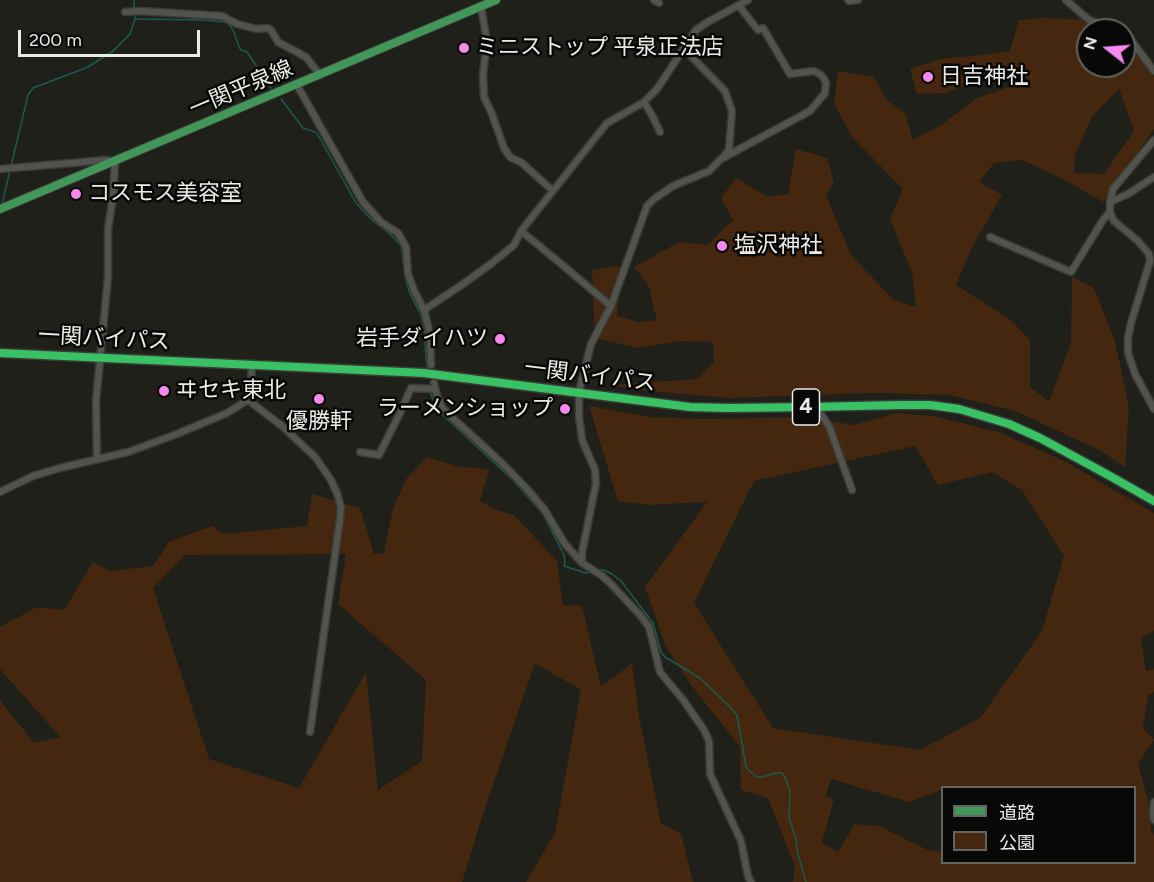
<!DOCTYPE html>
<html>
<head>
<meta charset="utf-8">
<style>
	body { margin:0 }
	#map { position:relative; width:1154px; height:882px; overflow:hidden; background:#1e2019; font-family:Figtree,"Noto Sans JP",sans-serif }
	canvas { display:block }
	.legend { position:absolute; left:941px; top:786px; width:195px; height:78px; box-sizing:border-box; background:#080907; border:2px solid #636461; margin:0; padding:8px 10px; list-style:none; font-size:18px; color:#ebece7 }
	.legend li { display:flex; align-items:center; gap:12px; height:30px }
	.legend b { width:30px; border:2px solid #636461 }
	.north { position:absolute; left:1076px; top:18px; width:60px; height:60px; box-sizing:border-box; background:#080907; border:2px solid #636461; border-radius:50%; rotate:287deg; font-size:16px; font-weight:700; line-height:24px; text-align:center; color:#ebece7 }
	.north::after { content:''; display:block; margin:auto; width:21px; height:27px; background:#f589ee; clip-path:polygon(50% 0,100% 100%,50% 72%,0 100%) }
	.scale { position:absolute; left:18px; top:30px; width:182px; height:27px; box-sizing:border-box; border:3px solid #ebece7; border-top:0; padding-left:8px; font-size:18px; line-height:21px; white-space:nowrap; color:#ebece7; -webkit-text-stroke:4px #080907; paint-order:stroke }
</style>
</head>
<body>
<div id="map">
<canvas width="1154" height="882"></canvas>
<ul class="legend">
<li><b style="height:8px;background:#43965a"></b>道路</li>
<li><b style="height:16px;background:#44270e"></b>公園</li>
</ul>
<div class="north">N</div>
<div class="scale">200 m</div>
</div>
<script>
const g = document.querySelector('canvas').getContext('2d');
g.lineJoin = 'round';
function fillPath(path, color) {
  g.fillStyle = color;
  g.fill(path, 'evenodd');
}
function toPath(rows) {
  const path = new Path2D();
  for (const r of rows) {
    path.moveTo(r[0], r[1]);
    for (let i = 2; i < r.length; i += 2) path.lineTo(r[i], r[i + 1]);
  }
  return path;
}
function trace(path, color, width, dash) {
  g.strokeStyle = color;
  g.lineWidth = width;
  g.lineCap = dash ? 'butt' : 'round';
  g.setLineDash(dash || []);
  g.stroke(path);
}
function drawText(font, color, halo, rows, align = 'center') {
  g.font = font + ' Figtree,"Noto Sans JP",sans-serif';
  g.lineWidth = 5;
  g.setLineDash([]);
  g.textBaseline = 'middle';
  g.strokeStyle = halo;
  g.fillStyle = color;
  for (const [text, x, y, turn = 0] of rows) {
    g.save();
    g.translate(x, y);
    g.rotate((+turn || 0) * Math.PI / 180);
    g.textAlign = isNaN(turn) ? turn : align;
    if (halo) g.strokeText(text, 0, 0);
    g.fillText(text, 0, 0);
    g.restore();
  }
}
fillPath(toPath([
	[1044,18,1086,20,1103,30,1088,30,1088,66,1124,66,1124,41,1129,44,1154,77,1154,129,1103,202,1059,177,1022,160,994,163,979,182,1002,195,972,247,956,285,1012,321,1030,340,1030,387,1049,402,1071,343,1072,277,1094,288,1115,341,1129,407,1125,467,1099,450,1015,411,949,395,869,393,730,398,650,391,608,385,697,379,714,362,713,342,680,341,638,348,595,338,592,270,619,266,617,316,638,322,657,320,648,285,634,267,679,242,707,245,733,220,721,198,736,178,768,197,788,194,796,149,827,158,834,183,826,195,851,255,894,300,916,307,912,272,890,219,903,189,852,137,834,103,838,71,874,77,887,100,906,115,913,140,941,125,977,98,1029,80,1014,71,972,82,946,93,917,94,910,69,941,59,990,54,1010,51,1019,20],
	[1119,89,1134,131,1104,174,1074,173,1075,155,1092,117],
	[589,406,650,417,705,419,805,417,854,425,896,413,933,416,999,432,1066,462,1154,513,1154,631,1141,638,1146,671,1154,669,1154,692,1148,696,1143,728,1154,740,1138,764,1148,800,1151,830,1154,835,1154,882,793,882,795,867,768,798,741,790,740,747,691,685,666,647,645,587,707,502,648,505,618,501],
	[915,446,938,485,992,472,1022,490,1064,556,1042,631,980,718,920,750,773,728,694,603,754,481],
	[831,779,909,802,942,790,942,788,952,786,1134,788,1134,862,942,862,942,852,928,850,879,826,855,824,838,852,822,842,834,799,826,796],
	[427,457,457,466,489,470,480,501,496,510,514,515,557,561,563,605,582,606,601,687,632,663,639,717,661,823,681,834,693,882,526,882,555,833,581,690,535,663,484,811,462,882,0,882,0,700,34,743,60,737,0,669,0,627,37,607,64,610,93,562,109,571,153,566,169,542,212,526,224,534,307,526,312,494,360,508,374,554,384,553,393,508,406,479],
	[346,554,338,604,426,680,422,761,378,790,366,672,299,788,209,759,153,588,185,555]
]), '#44270e');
trace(toPath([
	[134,0,134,10],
	[136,19,205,20,225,22,230,25,234,32,239,47,241,50,247,52,271,88],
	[281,99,303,128,315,132,318,135,356,203,372,220,389,233,401,245,406,280,410,294,421,315,424,328,427,370],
	[11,166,28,95,33,88,88,67,113,51,130,34,135,19,135,15],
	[2,204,10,170],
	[430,392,437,409,446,418,513,480,543,514,564,555,565,562,564,566,586,573,591,572],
	[598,570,604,570,612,574,621,581,653,623,661,652,665,657,700,678,729,706,737,715,746,767,748,770,757,777,763,777,776,773,782,773,785,777,790,791,789,818,796,839,798,854,806,882]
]), '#1b5a50', 1.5);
const minor = toPath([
	[654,0,659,3],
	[848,0,849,1,858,0],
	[1066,0,1089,20,1117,30],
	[481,6,487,42,483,74,484,97,492,114,504,148,510,157,522,163,553,191],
	[125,12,140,11,222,16,237,24,257,29,267,28,271,30,278,42,306,57,320,75],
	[1124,35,1131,40,1154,71],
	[686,46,691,56,725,91,732,111,729,150,724,156],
	[297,85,363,202,381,222,398,233,406,247,408,274,414,290,424,310,430,334,431,365],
	[644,102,653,117,660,132],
	[1154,140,1113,189,1110,202,1110,212,1114,221,1138,241,1149,254,1150,261,1131,323,1128,338,1128,353,1135,374,1154,409],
	[0,169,107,160,115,162,113,197,108,229,108,277,96,401,97,459],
	[1110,202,1128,194,1154,177],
	[521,231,554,258,611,306],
	[990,237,1071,272,1103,220,1110,212],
	[424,310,463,284,492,263,514,245,521,231,607,123,644,102,657,89,696,30,706,23,748,0],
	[434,383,437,396,443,409,504,465,527,489,544,509,565,544,582,563,601,575,610,583,640,615,649,627,660,672,684,701,704,730,709,741,710,774,741,841,748,876,751,882],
	[248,400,282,426,315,457,331,480,337,493,341,507,340,519,310,732],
	[816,407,829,426,852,490],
	[360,452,379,455,400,413,411,388,435,389],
	[0,492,33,476,60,468,128,452,177,434,227,413,248,400,251,387,252,364],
	[582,563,582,553,596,483,595,470,582,440,579,416,579,392,591,344,611,306,647,206,654,199,673,186,709,171,721,159,810,111,825,93,826,83,824,79,821,75,814,71,790,74,763,28,758,30,739,6],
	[1154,802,1153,812,1154,820]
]);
const major = toPath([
	[0,209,496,0]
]);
const highway = toPath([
	[0,353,424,373],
	[439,375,690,407,728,408,811,407,899,405,930,405,959,409,1009,424,1040,438,1110,476,1154,501]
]);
trace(minor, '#3a3b37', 9);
trace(major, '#3a3b37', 10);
trace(highway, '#3a3b37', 11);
trace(minor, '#51534c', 6);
trace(major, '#43965a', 8);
trace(highway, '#39c264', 8);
const highwayBridge = toPath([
	[424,373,439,375]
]);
trace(highwayBridge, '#3a3b37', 11, []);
trace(highwayBridge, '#39c264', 8);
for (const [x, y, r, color] of [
	[464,48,6,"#f589ee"],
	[928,77,6,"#f589ee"],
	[76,194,6,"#f589ee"],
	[722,246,6,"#f589ee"],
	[500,339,6,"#f589ee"],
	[164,391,6,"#f589ee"],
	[319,399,6,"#f589ee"],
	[565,409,6,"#f589ee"]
]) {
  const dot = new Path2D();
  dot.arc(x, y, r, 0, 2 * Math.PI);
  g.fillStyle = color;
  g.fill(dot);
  trace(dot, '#080907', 2);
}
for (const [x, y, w] of [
	[806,407,27]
]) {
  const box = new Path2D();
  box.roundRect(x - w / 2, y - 18, w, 36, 4.5);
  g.fillStyle = '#080907';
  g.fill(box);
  trace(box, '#ebece7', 1.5);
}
drawText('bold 21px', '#ebece7', null, [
	["4",806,407]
]);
drawText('22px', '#ebece7', '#080907', [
	["ミニストップ 平泉正法店",476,48],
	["日吉神社",940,77],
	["コスモス美容室",88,194],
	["塩沢神社",734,246],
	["岩手ダイハツ",488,339,"right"],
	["ヰセキ東北",176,391],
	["ラーメンショップ",553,409,"right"],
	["優勝軒",319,422,"center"]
], 'left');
drawText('22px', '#ebece7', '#080907', [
	["一関平泉線",241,89,-23],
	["一関バイパス",104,339,3],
	["一関バイパス",590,376,7]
]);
</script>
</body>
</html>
